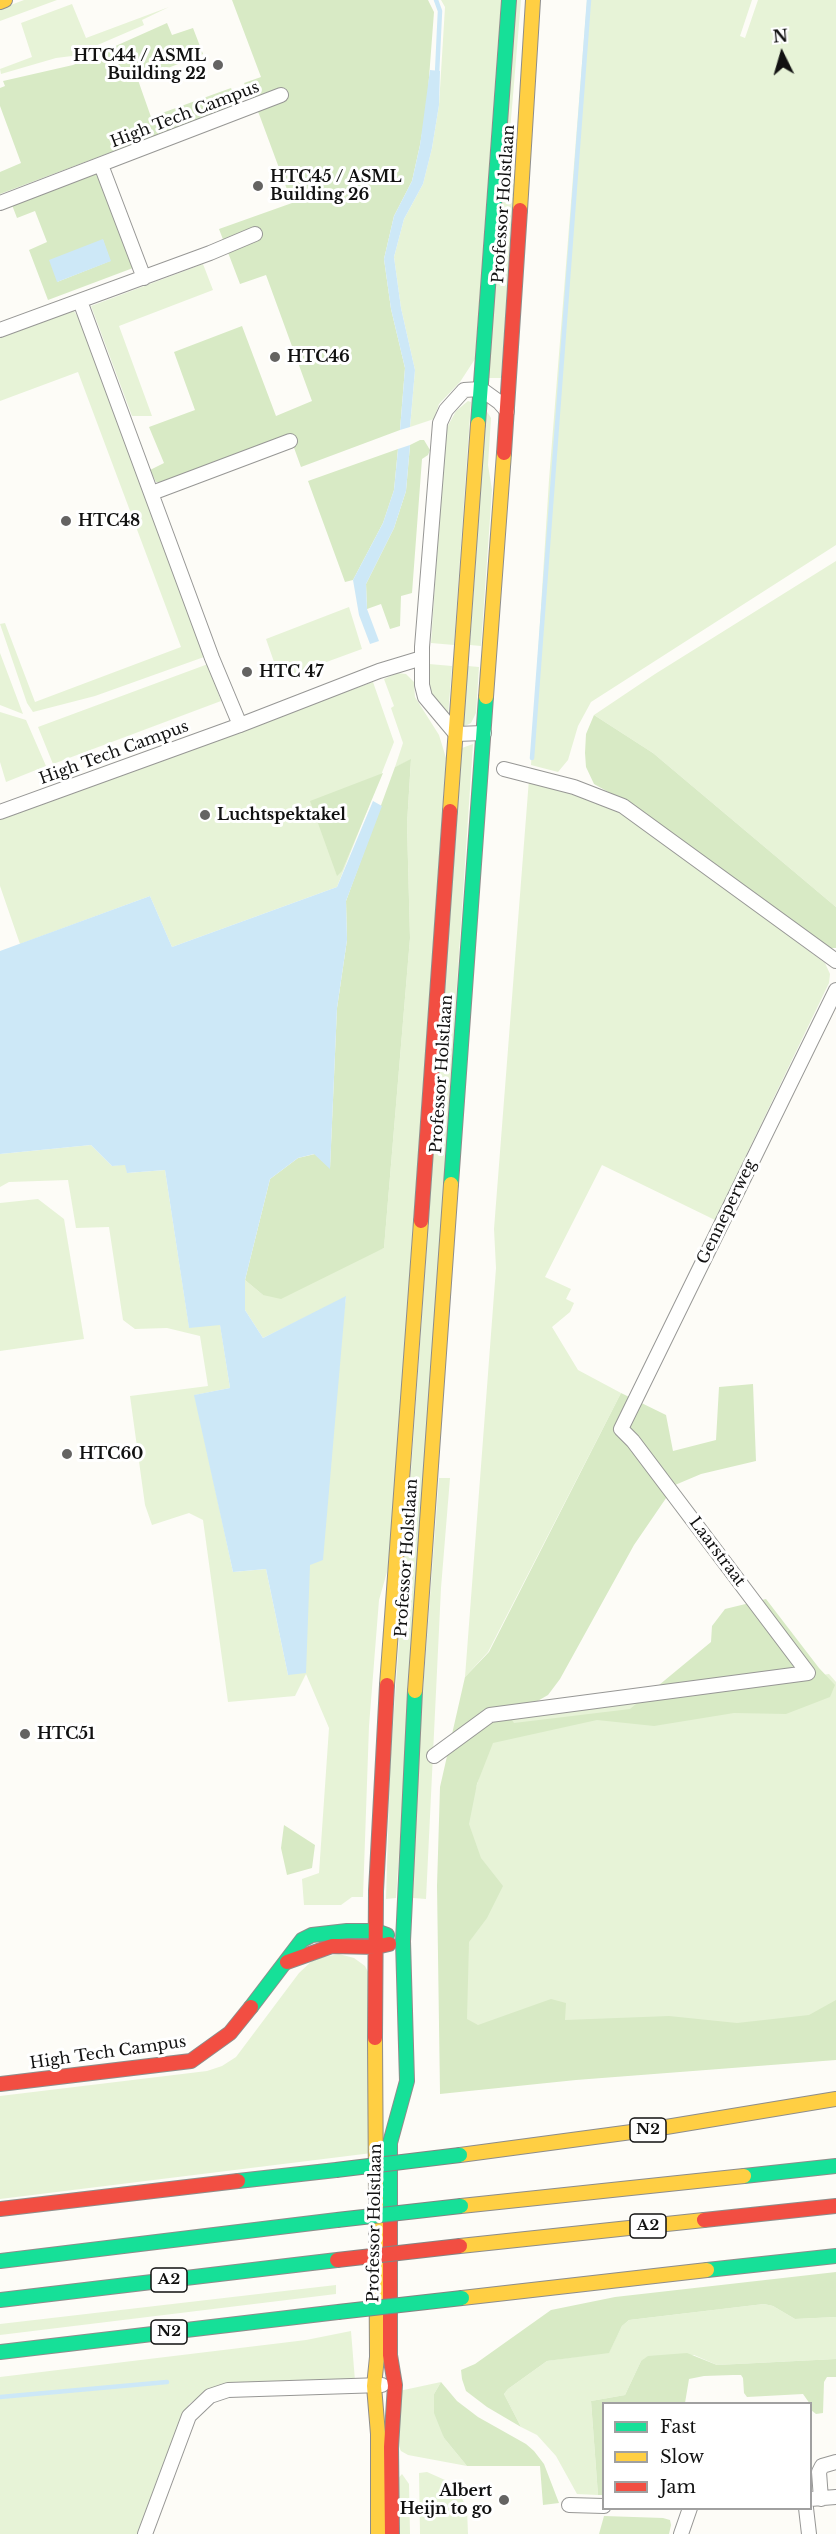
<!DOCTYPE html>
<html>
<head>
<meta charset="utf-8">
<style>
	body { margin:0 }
	#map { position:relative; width:836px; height:2534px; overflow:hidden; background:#fdfcf7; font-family:"Libre Baskerville",serif }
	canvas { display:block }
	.legend { position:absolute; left:602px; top:2402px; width:210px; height:108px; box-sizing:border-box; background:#fff; border:2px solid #a0a0a0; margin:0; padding:8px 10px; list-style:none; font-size:18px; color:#111 }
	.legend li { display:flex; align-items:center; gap:12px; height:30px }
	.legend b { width:30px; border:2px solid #a0a0a0 }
	.north { position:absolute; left:752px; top:24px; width:60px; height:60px; -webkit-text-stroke:4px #fff; paint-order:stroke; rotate:355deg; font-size:16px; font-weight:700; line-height:24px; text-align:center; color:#111 }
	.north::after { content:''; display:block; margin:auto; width:21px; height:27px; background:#111; clip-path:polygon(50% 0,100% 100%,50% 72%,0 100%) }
</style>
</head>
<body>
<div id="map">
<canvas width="836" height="2534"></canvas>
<ul class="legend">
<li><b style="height:8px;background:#16e098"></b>Fast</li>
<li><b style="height:8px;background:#ffcf43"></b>Slow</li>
<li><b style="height:8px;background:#f24e42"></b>Jam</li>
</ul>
<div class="north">N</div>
</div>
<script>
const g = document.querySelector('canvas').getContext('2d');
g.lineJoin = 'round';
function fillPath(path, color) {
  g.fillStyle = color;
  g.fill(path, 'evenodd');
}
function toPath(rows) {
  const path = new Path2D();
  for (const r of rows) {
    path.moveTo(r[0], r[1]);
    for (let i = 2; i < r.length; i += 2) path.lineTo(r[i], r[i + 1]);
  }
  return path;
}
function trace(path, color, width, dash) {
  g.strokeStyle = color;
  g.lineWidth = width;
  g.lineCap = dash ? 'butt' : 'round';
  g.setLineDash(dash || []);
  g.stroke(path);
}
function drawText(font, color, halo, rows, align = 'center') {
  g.font = font + ' "Libre Baskerville",serif';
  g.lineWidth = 6;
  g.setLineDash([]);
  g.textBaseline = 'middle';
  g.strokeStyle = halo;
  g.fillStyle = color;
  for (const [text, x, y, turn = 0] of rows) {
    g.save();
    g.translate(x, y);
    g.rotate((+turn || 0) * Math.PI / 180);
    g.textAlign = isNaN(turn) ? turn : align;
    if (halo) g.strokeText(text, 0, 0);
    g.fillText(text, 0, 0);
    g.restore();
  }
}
fillPath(toPath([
	[24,0,57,0,0,21,0,9],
	[441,0,501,0,475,359,460,382,439,404,434,419,410,427,415,370,401,308,394,257,404,219,423,184,432,148,439,105,445,7],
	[515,0,521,0,508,155,514,183,501,378,488,378],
	[587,0,752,0,740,36,745,38,758,0,836,0,836,545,591,702,578,726,568,760,558,772,531,765,549,480],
	[72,4,86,38,169,7,142,20,144,25,72,56,56,58,1,74,0,69,32,57,21,23],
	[203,264,213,290,119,326,152,416,132,416,91,306],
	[72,308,78,317,204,657,95,696,33,712,27,703,0,624,5,623,35,702,181,647,78,372,0,401,0,335],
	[468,401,471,402,454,645,431,643,445,431,456,411],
	[486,410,491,418,488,465,492,490,481,646,470,645],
	[836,561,836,907,653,753,594,715,655,674],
	[349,607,362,649,280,679,266,639],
	[0,653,23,714,0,705],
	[208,664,221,701,53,764,38,727],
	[429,664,452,666,448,716,428,688],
	[468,666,479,667,476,713,471,723,463,727],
	[397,673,406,674,414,682,415,697,439,735,446,758,389,1565,379,1600,369,1726,363,1897,352,1897,341,1905,304,1905,302,1879,319,1873,329,1728,306,1674,295,1696,228,1702,203,1520,189,1513,152,1525,145,1505,130,1396,208,1386,200,1336,167,1328,135,1329,123,1320,109,1227,76,1228,68,1180,9,1182,0,1187,0,1154,91,1145,112,1166,126,1164,127,1173,165,1170,189,1327,220,1324,230,1388,195,1395,233,1572,266,1569,288,1675,310,1564,346,1297,263,1338,245,1310,245,1280,263,1295,384,1248,410,938,407,824,411,760,395,767,403,743,391,708,394,706,384,679],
	[373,682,394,742,337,887,172,947,150,896,20,944,0,886,0,817],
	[0,712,26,720,46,766,6,782,0,762],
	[473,744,396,1898,386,1899,390,1768,462,748],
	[529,779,610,807,653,834,825,963,830,974,829,983,715,1220,602,1165,545,1277,571,1289,566,1299,574,1303,570,1312,552,1327,578,1370,621,1393,488,1652,465,1677,496,1268,494,1229],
	[38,1199,64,1219,84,1339,0,1351,0,1203],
	[439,1478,450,1478,441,1588,426,1899,413,1898,415,1795],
	[829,1674,836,1682,836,2047,454,2082,447,1886,496,1720],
	[339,1954,354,1958,365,1966,370,1976,372,2153,0,2199,0,2096,207,2071,222,2066,236,2057,299,1973,314,1959],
	[336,2285,336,2294,0,2335,0,2324],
	[764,2304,773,2306,795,2319,836,2317,836,2359,717,2365,694,2355,641,2361,625,2395,591,2401,598,2495,577,2494,556,2456,537,2435,521,2427,504,2394,508,2389,547,2361,609,2352,622,2326,629,2320],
	[351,2331,355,2381,207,2391,189,2404,140,2534,0,2534,0,2377,306,2340],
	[441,2382,434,2394,444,2438,467,2466,408,2455,401,2451,395,2439,399,2391],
	[427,2472,445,2480,460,2494,467,2509,468,2534,420,2534,419,2473],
	[402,2474,409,2484,410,2534,395,2534,394,2483]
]), '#e7f3d7');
fillPath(toPath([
	[232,0,428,0,434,12,427,104,420,145,412,181,394,216,384,259,391,309,405,368,400,430,301,467,289,434,166,483,156,482,150,470,164,463,149,427,195,410,174,352,242,326,276,416,312,401,266,275,240,284,219,229,292,203,259,114,244,83,261,77],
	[167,23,172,35,193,28,203,54,138,80,151,117,231,88,239,104,0,194,0,172,21,163,0,106,0,88,5,86,3,81,73,65],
	[98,173,133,268,48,300,29,250,47,242,35,211,17,218,12,205],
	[103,240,110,261,57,282],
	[420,440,424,440,430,450,428,455,422,459,412,593,401,596,400,626,390,629,381,604,367,609,366,584,394,528,406,491,410,445],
	[398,449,394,490,383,523,353,580,345,582,308,481],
	[594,715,653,753,836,907,836,948,831,948,796,925,637,808,594,784,586,767,585,753,586,734],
	[411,759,407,824,410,938,384,1248,281,1299,263,1295,245,1280,270,1179,298,1158,315,1154,330,1168,337,1008,347,940,346,901,395,767],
	[383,773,342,871,337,876,310,801],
	[753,1384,756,1461,701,1474,675,1485,634,1545,560,1679,548,1695,510,1717,514,1723,630,1709,711,1642,712,1626,725,1609,766,1599,819,1668,835,1685,830,1697,786,1714,734,1713,654,1726,597,1720,493,1743,477,1784,469,1824,481,1858,503,1886,487,1918,469,1942,467,2019,478,2025,551,1999,566,2003,565,2020,669,2016,737,2023,809,2015,836,2000,836,2060,576,2080,440,2094,437,1886,440,1787,465,1677,489,1652,621,1393,666,1415,673,1451,716,1440,719,1387],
	[284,1825,315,1845,312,1868,287,1875,281,1848],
	[836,2272,836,2317,795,2319,773,2306,764,2304,629,2320,622,2326,609,2353,547,2361,508,2389,504,2394,521,2427,487,2407,466,2391,462,2379,461,2370,475,2364,551,2310,615,2297],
	[687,2353,717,2365,836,2359,836,2377,827,2377,824,2382,823,2413,816,2414,811,2410,810,2404,803,2394,747,2397,744,2393,743,2378,741,2375,733,2375,704,2376,689,2379,685,2403,604,2404,603,2495,598,2495,591,2401,625,2395,641,2361,648,2356],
	[441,2382,457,2401,478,2417,526,2444,534,2451,544,2464,559,2503,543,2505,540,2466,467,2466,444,2438,434,2413,434,2394],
	[604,2516,663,2518,670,2520,671,2525,669,2534,599,2534]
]), '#d8eac5');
fillPath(toPath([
	[430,70,440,71,439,105,432,148,423,184,404,219,394,257,401,308,415,370,410,427,400,430,405,368,391,309,384,259,394,216,412,181,420,145],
	[103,239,111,261,57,282,49,260],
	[410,445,406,491,394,528,366,584,367,609,379,641,370,644,359,615,353,580,383,523,394,490,398,449],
	[373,801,382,806,346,901,347,940,337,1008,330,1169,314,1154,298,1158,270,1179,245,1280,245,1310,263,1338,346,1296,323,1560,310,1565,306,1673,288,1675,266,1569,233,1572,194,1395,230,1388,220,1325,189,1328,165,1170,127,1173,125,1165,112,1166,91,1145,0,1154,0,951,150,896,172,947,337,887]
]), '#cde8f7');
trace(toPath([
	[436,0,440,11,437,74],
	[532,758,589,0],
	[0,2397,167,2382]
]), '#cde8f7', 4.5);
const street = toPath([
	[101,165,144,278],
	[0,203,281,95],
	[80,301,212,658,240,725],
	[0,330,210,253,255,234],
	[152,493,290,441],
	[484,733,456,734,425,697,422,685,422,647,440,423,446,410,464,390,481,389,499,402,507,411],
	[504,769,574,787,623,806,836,961],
	[0,812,240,725,379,671,422,658],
	[434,1756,490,1715,808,1673,633,1441,621,1429,836,990],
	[810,2499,836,2497],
	[821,2499,819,2472,822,2466,836,2462],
	[569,2505,604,2506],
	[806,2508,809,2534],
	[145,2534,189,2416,210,2396,228,2390,382,2385],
	[681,2534,690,2508]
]);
const fast = toPath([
	[478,424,509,0],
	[451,1184,486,697],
	[251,2007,302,1940,312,1935,347,1931,376,1931,387,1935],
	[744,2176,836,2166],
	[238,2181,336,2170],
	[390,2214,390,2143,407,2081,403,1941,415,1691],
	[0,2261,337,2220],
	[707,2270,836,2256],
	[0,2300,337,2260],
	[0,2352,338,2312]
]);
const slow = toPath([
	[0,2,5,0],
	[520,210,533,0],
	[486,697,504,453],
	[450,811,478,424],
	[387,1685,421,1221],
	[415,1691,451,1184],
	[375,2038,377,2357,374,2386,378,2434,378,2534],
	[460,2155,654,2129,836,2099],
	[461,2206,744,2176],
	[460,2246,704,2220],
	[462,2298,707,2270]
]);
const jam = toPath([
	[504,453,520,210],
	[421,1221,450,811],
	[287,1962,332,1946,376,1947,389,1944],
	[375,2038,376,1891,387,1685],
	[0,2084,191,2061,230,2033,251,2007],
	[0,2209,238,2181],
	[390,2214,390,2355,395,2385,391,2447,392,2534],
	[704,2220,836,2206]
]);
trace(street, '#979795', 16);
trace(fast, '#8e8d8b', 16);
trace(slow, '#8e8d8b', 16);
trace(jam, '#8e8d8b', 16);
trace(street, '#fffffe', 14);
trace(fast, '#16e098', 14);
trace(slow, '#ffcf43', 14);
trace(jam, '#f24e42', 14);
const fastBridge = toPath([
	[336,2170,460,2155],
	[337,2220,461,2206],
	[338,2312,462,2298]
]);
const jamBridge = toPath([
	[337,2260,460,2246]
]);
trace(fastBridge, '#858482', 16, []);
trace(jamBridge, '#858482', 16, []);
trace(fastBridge, '#16e098', 14);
trace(jamBridge, '#f24e42', 14);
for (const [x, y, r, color] of [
	[218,65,6,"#646362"],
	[258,186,6,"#646362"],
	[275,357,6,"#646362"],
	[66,521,6,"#646362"],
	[247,672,6,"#646362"],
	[205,815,6,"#646362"],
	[67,1454,6,"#646362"],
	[25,1734,6,"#646362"],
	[504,2500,6,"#646362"]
]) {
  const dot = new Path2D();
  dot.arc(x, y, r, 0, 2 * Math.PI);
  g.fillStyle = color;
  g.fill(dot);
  trace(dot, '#fff', 2);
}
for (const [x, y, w] of [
	[648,2130,36],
	[648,2226,36],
	[169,2280,36],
	[169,2332,36]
]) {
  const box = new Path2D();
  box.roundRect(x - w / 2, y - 12, w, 24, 4.5);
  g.fillStyle = '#fff';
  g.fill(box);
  trace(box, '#111', 1.5);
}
drawText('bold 15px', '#111', null, [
	["N2",648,2130],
	["A2",648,2226],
	["A2",169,2280],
	["N2",169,2332]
]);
drawText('bold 16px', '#111', '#fff', [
	["HTC44 / ASML",206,56,"right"],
	["Building 22",206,74,"right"],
	["HTC45 / ASML",270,177],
	["Building 26",270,195],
	["HTC46",287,357],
	["HTC48",78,521],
	["HTC 47",259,672],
	["Luchtspektakel",217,815],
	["HTC60",79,1454],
	["HTC51",37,1734],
	["Albert",492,2491,"right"],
	["Heijn to go",492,2509,"right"]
], 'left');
drawText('16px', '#111', '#fff', [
	["High Tech Campus",185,115,-21],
	["Professor Holstlaan",504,204,-86],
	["High Tech Campus",114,753,-20],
	["Professor Holstlaan",442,1074,-86],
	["Genneperweg",727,1212,-64],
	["Laarstraat",717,1552,53],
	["Professor Holstlaan",407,1558,-86],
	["High Tech Campus",108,2053,-8],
	["Professor Holstlaan",375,2223,-89]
]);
</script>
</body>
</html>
